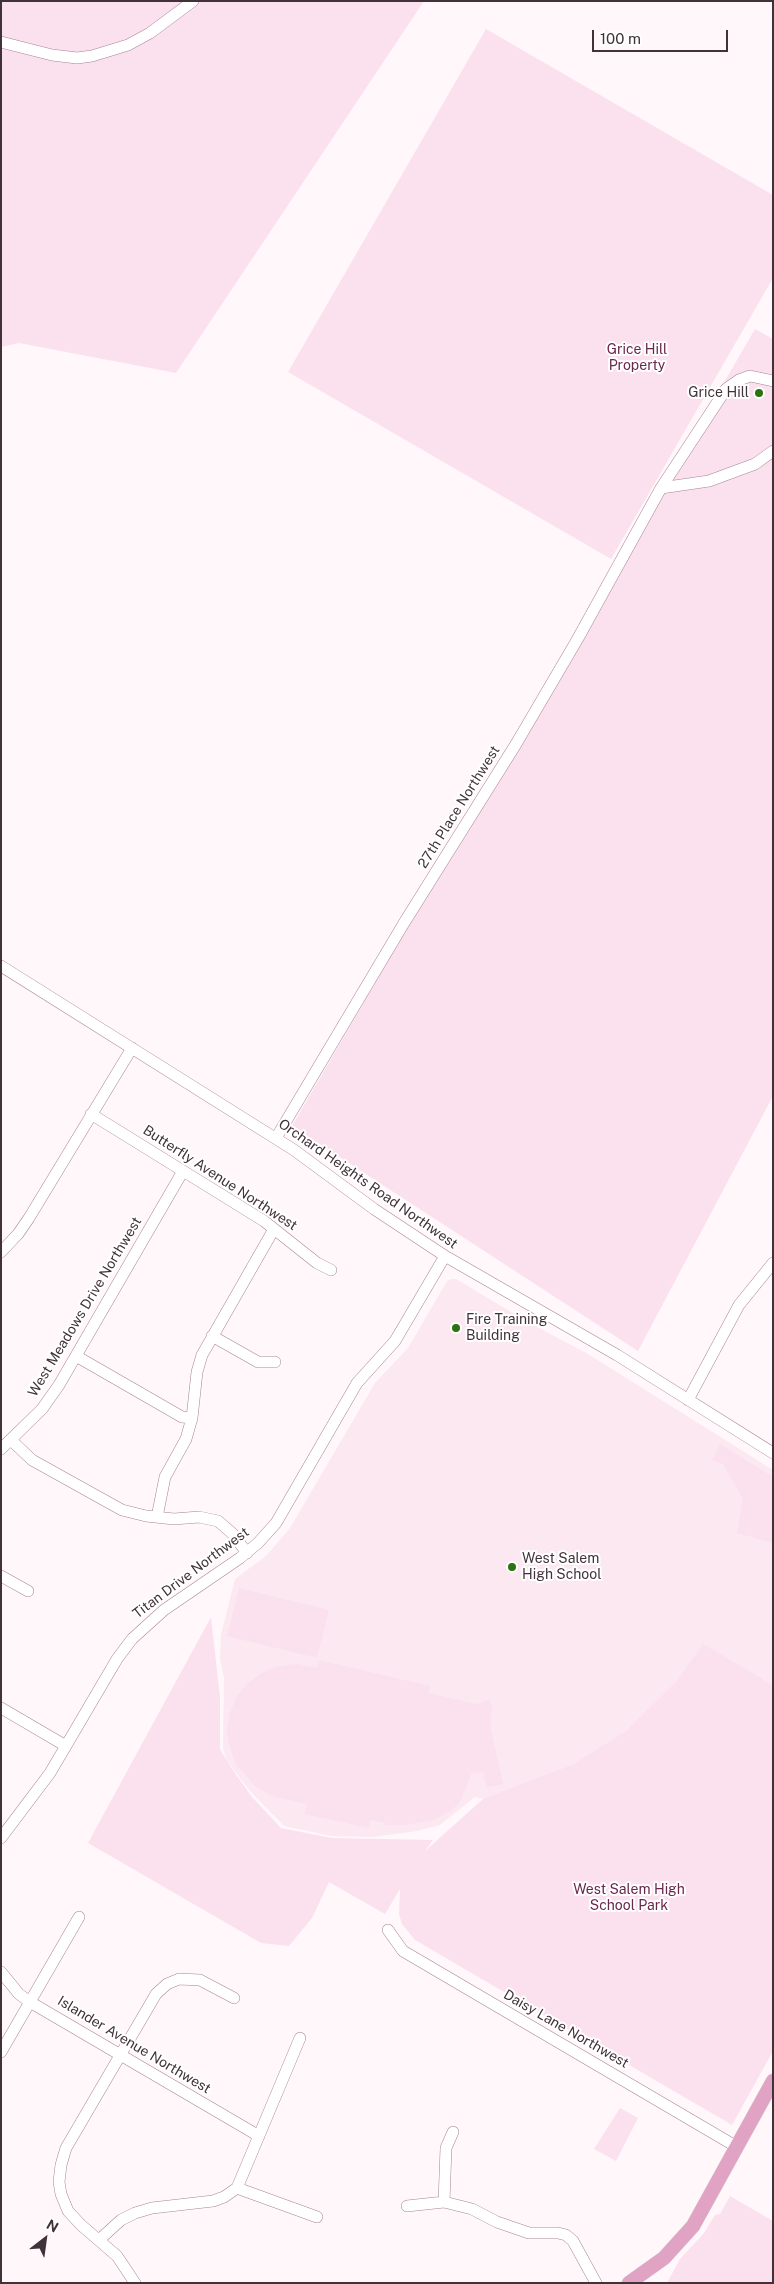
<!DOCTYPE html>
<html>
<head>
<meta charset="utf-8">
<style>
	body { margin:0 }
	#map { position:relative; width:774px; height:2284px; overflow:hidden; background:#fff7fa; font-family:"Public Sans",sans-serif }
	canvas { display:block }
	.frame { position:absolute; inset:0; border:2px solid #413239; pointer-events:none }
	.north { position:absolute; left:20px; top:2214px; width:50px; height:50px; -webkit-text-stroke:4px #fff; paint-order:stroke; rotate:30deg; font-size:14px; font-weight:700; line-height:20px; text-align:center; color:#413239 }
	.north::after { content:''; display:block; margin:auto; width:18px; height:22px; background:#413239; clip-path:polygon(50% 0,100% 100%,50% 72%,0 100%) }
	.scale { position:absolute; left:592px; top:30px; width:136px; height:22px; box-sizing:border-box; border:2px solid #413239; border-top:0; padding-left:6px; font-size:15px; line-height:18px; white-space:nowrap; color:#413239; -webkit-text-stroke:4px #fff; paint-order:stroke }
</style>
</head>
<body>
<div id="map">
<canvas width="774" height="2284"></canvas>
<div class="frame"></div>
<div class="north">N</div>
<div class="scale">100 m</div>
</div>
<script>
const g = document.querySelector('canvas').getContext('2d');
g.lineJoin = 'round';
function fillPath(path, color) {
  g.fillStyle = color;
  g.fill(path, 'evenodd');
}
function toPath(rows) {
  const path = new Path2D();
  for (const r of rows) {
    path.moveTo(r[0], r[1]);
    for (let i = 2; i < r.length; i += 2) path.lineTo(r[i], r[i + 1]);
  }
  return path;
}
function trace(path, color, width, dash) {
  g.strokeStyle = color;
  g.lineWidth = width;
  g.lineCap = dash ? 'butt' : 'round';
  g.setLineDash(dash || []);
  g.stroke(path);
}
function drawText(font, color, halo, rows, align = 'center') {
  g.font = font + ' "Public Sans",sans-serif';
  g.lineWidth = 4;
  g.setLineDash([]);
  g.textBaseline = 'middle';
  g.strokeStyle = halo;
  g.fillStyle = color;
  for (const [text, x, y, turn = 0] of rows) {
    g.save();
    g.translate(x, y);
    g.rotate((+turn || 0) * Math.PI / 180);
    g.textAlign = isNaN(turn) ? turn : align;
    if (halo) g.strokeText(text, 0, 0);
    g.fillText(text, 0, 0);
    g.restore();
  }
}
fillPath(toPath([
	[451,1279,456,1279,526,1321,588,1354,773,1470,773,1685,703,1645,676,1682,660,1700,626,1731,601,1749,574,1764,528,1783,483,1799,475,1797,440,1825,417,1831,373,1837,331,1836,284,1826,250,1791,227,1761,223,1749,224,1678,220,1659,221,1635,235,1579,266,1556,290,1528,375,1383,408,1348,447,1281]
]), '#fbe8f1');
fillPath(toPath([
	[1,1,424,1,176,373,19,343,1,347],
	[486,29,773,195,773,278,611,559,288,372],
	[755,329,773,339,773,1096,638,1351,292,1126],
	[720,1444,773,1477,773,1543,737,1533,743,1499,723,1464,712,1460],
	[239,1588,329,1610,317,1658,227,1636],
	[211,1617,220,1698,220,1749,230,1766,252,1797,281,1828,332,1838,433,1840,425,1851,483,1799,574,1764,626,1731,676,1682,703,1644,773,1685,773,2051,732,2125,415,1940,402,1924,399,1914,400,1889,385,1914,329,1882,312,1918,289,1946,261,1943,88,1843],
	[319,1660,430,1686,428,1693,476,1704,490,1700,492,1706,490,1726,503,1784,487,1787,483,1772,471,1774,461,1800,452,1810,434,1820,404,1825,386,1825,386,1823,370,1820,369,1828,305,1814,307,1804,272,1796,256,1787,236,1764,230,1748,227,1730,230,1713,237,1696,247,1684,262,1673,275,1667,295,1664,317,1668],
	[620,2108,638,2118,616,2161,594,2149],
	[730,2196,773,2221,773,2283,667,2283,680,2259,704,2233,715,2215,720,2214]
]), '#fbe1ed');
const minor = toPath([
	[1,42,52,55,77,58,92,56,128,45,150,33,193,1],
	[661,488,709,481,755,464,773,451],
	[1,966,294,1150,374,1209,445,1256,617,1355,773,1453],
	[91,1114,264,1221,317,1263,331,1270],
	[276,1138,404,923,516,744,577,640,661,488,709,415,726,389,739,380,750,376,773,381],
	[1,1252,18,1234,29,1218,132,1048],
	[212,1336,258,1362,275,1362],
	[76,1356,182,1417,192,1418],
	[688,1400,739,1305,773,1263],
	[11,1440,32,1460,122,1510,146,1516,174,1519,199,1517,218,1521,233,1534,247,1553],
	[1,1449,42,1409,59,1385,183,1171],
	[157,1517,165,1477,186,1439,192,1418,197,1372,202,1355,274,1229],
	[1,1576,28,1591],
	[1,1708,66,1746],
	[1,1838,50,1773,117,1659,132,1639,164,1610,240,1558,258,1543,276,1523,357,1383,395,1341,445,1256],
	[388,1930,403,1951,737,2147],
	[1,1972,19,1994,30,2002,259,2136],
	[1,2052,79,1917],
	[237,2188,317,2217],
	[444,2202,446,2148,453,2132],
	[407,2206,444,2202,472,2209,497,2222,529,2233,558,2233,566,2235,573,2241,596,2283],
	[99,2240,121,2220,135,2213,152,2208,213,2201,224,2197,237,2188,300,2038],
	[135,2283,117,2256,81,2225,68,2211,61,2194,59,2182,61,2165,66,2148,156,1994,167,1984,179,1979,200,1980,234,1998]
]);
const major = toPath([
	[629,2283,664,2258,693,2226,773,2081]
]);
trace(minor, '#a78495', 12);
trace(major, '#d9d6d7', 15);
trace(minor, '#fff', 11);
trace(major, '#e0a3c3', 14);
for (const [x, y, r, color] of [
	[759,393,5,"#2c7211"],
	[456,1328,5,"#2c7211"],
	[512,1567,5,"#2c7211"]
]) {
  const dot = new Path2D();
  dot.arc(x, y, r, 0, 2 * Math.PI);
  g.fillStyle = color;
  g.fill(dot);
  trace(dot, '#fff', 2);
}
drawText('14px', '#6a264c', '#fff', [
	["Grice Hill",637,350],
	["Property",637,366],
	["West Salem High",629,1890],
	["School Park",629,1906]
]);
drawText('14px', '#413239', '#fff', [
	["Grice Hill",749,393,"right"],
	["Fire Training",466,1320],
	["Building",466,1336],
	["West Salem",522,1559],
	["High School",522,1575]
], 'left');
drawText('14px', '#413239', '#fff', [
	["27th Place Northwest",459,807,-58],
	["Butterfly Avenue Northwest",220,1178,33],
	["Orchard Heights Road Northwest",368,1184,35],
	["West Meadows Drive Northwest",85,1307,-59],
	["Titan Drive Northwest",191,1573,-37],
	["Daisy Lane Northwest",566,2029,30],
	["Islander Avenue Northwest",134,2045,31]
]);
</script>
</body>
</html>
